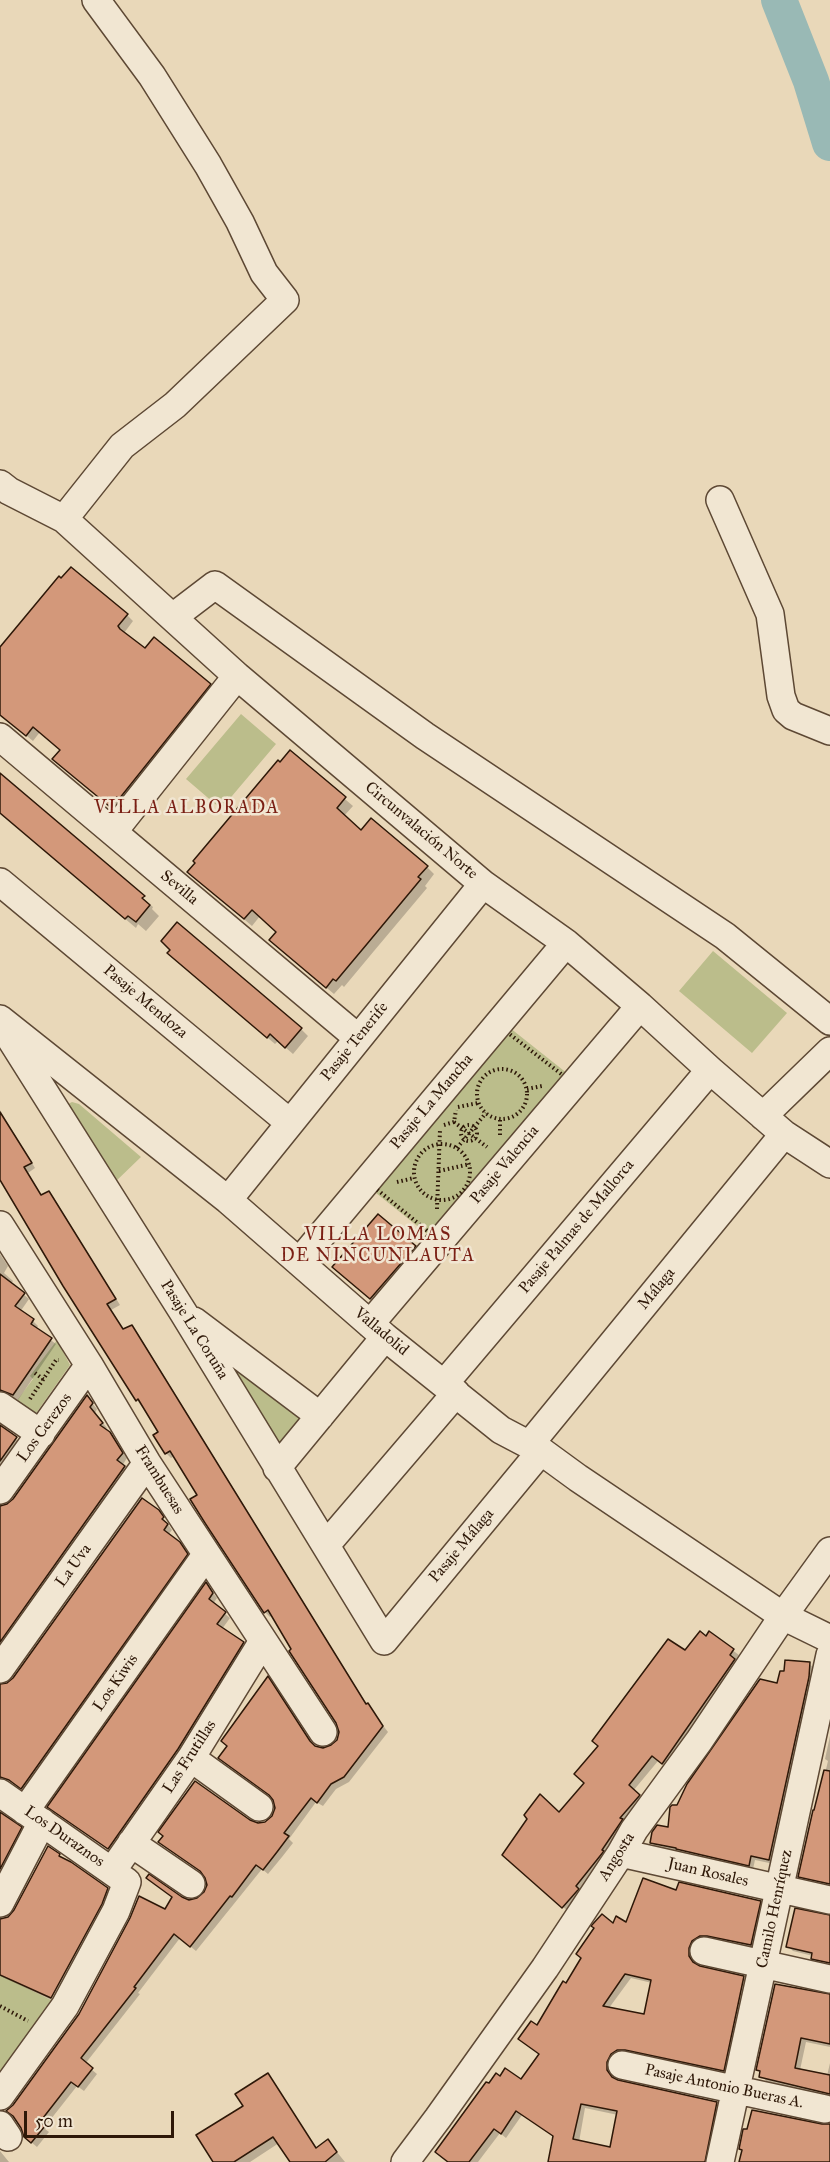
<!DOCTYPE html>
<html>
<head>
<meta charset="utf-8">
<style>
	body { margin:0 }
	#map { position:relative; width:830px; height:2162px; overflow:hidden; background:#e9d8b9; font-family:"IM FELL Great Primer",serif }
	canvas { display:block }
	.scale { position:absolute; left:24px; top:2111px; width:150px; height:27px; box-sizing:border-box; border:3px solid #2e1808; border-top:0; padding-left:8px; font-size:18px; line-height:21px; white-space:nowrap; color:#2e1808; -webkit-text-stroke:4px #f1e6d2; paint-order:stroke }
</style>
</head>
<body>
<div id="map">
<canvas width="830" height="2162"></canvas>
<div class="scale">50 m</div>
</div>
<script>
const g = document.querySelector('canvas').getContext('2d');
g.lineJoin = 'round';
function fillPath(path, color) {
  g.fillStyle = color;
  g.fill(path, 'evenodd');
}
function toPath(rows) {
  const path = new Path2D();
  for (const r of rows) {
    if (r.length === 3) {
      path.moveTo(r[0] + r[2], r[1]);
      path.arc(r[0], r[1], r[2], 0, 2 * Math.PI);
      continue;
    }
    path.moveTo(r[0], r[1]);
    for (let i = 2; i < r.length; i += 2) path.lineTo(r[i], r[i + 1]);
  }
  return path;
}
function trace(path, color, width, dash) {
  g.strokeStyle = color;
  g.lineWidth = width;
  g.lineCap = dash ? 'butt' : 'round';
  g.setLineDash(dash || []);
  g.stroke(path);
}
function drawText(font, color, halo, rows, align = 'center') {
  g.font = font + ' "IM FELL Great Primer",serif';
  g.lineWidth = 5;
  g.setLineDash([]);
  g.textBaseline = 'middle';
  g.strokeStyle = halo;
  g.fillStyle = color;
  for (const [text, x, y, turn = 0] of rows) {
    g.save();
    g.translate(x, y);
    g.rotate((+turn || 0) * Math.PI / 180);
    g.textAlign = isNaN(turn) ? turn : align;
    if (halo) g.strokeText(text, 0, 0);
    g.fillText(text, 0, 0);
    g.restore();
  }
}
fillPath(toPath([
	[241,714,276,744,221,809,186,779],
	[713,951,787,1013,752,1053,679,991],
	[505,1024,573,1078,436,1241,371,1189],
	[72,1102,79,1104,141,1157,113,1184,66,1109,68,1104],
	[57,1340,70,1365,32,1419,13,1406,33,1379,30,1376],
	[231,1364,303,1417,279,1448,229,1367],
	[0,1975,61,2005,0,2089]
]), '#bbbd8b');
fillPath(toPath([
	[127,615,133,621,124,633,145,650,210,685,216,691,116,811,60,765,62,750,40,732,33,741,0,714,0,649],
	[290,752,353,806,344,816,362,832,427,867,434,874,425,886,427,888,374,951,344,987,342,985,334,994,278,947,277,933,260,916,252,926,197,879],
	[0,775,153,907,152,909,159,916,146,931,138,924,136,928,0,813],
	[177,961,301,1029,308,1036,293,1054,278,1041,275,1044],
	[0,1110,35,1168,28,1173,42,1196,49,1192,54,1198,120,1305,111,1310,125,1331,131,1327,137,1332,367,1705,388,1732,349,1782,336,1789,323,1806,316,1802,289,1839,293,1843,282,1857,268,1874,262,1869,196,1951,180,1938,138,1993,140,1994,85,2064,97,2074,84,2091,77,2086,47,2124,49,2125,45,2129,49,2132,37,2147,31,2142,14,2106,166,1911,174,1898,148,1878,189,1901,198,1900,206,1893,208,1885,205,1874,160,1842,250,1821,258,1824,266,1823,273,1817,276,1808,273,1683,315,1747,325,1749,333,1746,339,1739,340,1730,338,1723,272,1615,270,1617,265,1612,175,1456,171,1458,166,1453,160,1432,137,1400,0,1178],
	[415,1247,422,1254,379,1306,342,1275],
	[0,1254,8,1266,4,1273,13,1281,11,1284,29,1299,20,1312,33,1321,38,1326,36,1329,56,1344,18,1400,7,1395,0,1396],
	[87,1397,97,1409,95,1413,107,1428,105,1430,115,1439,127,1458,122,1466,129,1473,0,1654,0,1507,7,1506,14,1501],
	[0,1427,21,1443,0,1473],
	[158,1511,172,1530,168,1535,185,1549,192,1560,27,1793,0,1773,0,1686,8,1684],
	[206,1584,217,1598,213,1604,230,1618,222,1629,247,1648,113,1853,54,1811],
	[709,1633,739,1655,735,1661,740,1666,669,1769,658,1761,633,1791,644,1802,569,1912,509,1861,559,1814,586,1784,685,1652,706,1638],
	[809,1664,814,1668,774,1864,755,1860,753,1869,656,1847,652,1843,670,1828,678,1807,778,1684],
	[830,1736,830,1887,805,1881,800,1876,828,1761,825,1759],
	[0,1814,27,1835,0,1886],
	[59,1855,113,1895,58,2003,0,1976,0,1920,10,1917],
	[677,1892,760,1902,765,1907,756,1949,693,1954,695,1965,743,1977,749,1983,728,2075,611,2068,612,2077,614,2080,716,2103,721,2108,710,2162,549,2162,554,2137,522,2115,506,2138,500,2133,478,2162,449,2162,489,2085,500,2078,522,2081,540,2055,520,2039,538,2028,566,1985,613,1925,626,1924],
	[631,1978,652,1983,645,2016,609,2008],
	[585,2108,618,2115,611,2148,579,2142],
	[830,1917,830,1967,817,1963,812,1958,813,1956,793,1951,788,1946],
	[830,1996,830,2047,806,2042,800,2070,827,2076,830,2063,830,2097,766,2081,758,2069],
	[267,2075,274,2082,317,2149,328,2141,345,2162,292,2162,279,2143,250,2162,215,2162,245,2107],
	[0,2151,9,2162,0,2162]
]), '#0003');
trace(toPath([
	[779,0,811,81,830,143]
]), '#99b9b5', 36);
const building = toPath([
	[71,567,128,614,118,626,120,629,145,648,154,637,211,684,119,799,117,797,109,806,52,759,60,750,33,727,26,736,0,715,0,647,59,576,61,578,71,567],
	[290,750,346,797,337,808,361,830,371,818,428,866,418,877,421,879,367,944,336,981,333,979,326,988,269,940,276,932,252,910,244,919,187,872,195,863,193,861,278,760,280,762,290,750],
	[0,773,145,896,142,898,150,905,136,922,128,916,125,919,0,813,0,773],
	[177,922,302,1028,285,1048,270,1034,267,1038,167,953,170,950,161,941,177,922],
	[0,1112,32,1163,24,1167,41,1195,49,1191,116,1299,107,1304,123,1329,132,1325,366,1704,368,1703,383,1726,344,1777,331,1784,317,1803,311,1798,284,1833,289,1836,277,1852,263,1870,256,1865,232,1897,230,1896,190,1947,174,1934,134,1987,136,1988,81,2058,93,2068,78,2087,71,2082,43,2118,45,2119,41,2123,45,2126,31,2143,24,2137,21,2128,13,2116,6,2111,13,2105,79,2014,130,1918,139,1896,165,1909,172,1897,146,1878,149,1874,182,1897,189,1900,197,1898,204,1892,207,1885,205,1878,200,1871,158,1842,163,1836,158,1832,179,1803,195,1781,250,1820,258,1823,265,1822,272,1816,275,1808,273,1800,269,1795,218,1758,227,1746,221,1741,268,1676,310,1741,315,1746,323,1748,331,1745,337,1740,339,1732,336,1723,289,1651,291,1649,268,1610,264,1613,205,1523,190,1499,197,1495,170,1451,165,1454,153,1435,158,1432,138,1399,136,1401,63,1286,0,1180,0,1112],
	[378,1214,416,1246,370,1299,332,1267,378,1214],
	[0,1274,25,1293,15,1306,34,1319,31,1324,52,1338,13,1395,0,1390,0,1274],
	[87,1395,93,1403,90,1407,103,1423,100,1425,110,1432,123,1453,117,1460,125,1466,0,1642,0,1506,7,1504,13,1499,87,1395],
	[0,1425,17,1437,0,1461,0,1425],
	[142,1498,159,1510,164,1517,162,1519,168,1524,164,1530,180,1542,188,1554,21,1789,9,1780,0,1777,0,1684,7,1683,13,1678,142,1498],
	[206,1582,213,1593,209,1599,226,1612,217,1624,244,1642,178,1749,108,1849,47,1807,206,1582],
	[700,1631,706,1636,709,1631,734,1649,730,1655,735,1659,662,1764,652,1756,629,1785,640,1795,620,1818,623,1819,602,1850,604,1851,576,1886,579,1889,577,1891,562,1908,502,1855,527,1819,524,1815,540,1794,559,1812,584,1783,574,1774,598,1746,592,1741,668,1639,685,1650,700,1631],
	[785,1660,810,1662,809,1677,769,1860,751,1856,749,1866,676,1849,676,1848,650,1843,652,1832,657,1825,668,1827,670,1807,672,1805,677,1805,687,1784,760,1679,777,1683,780,1671,784,1671,785,1660],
	[824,1770,830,1771,830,1884,798,1877,813,1810,814,1810,824,1770],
	[0,1812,22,1827,0,1869,0,1812],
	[48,1846,60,1854,59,1856,71,1862,108,1888,102,1904,51,1998,0,1975,0,1919,8,1917,14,1910,48,1846],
	[643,1878,676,1890,679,1882,761,1901,751,1945,707,1936,700,1936,692,1941,689,1948,689,1956,693,1962,700,1966,744,1976,724,2071,625,2050,617,2050,611,2054,607,2062,607,2070,612,2077,618,2080,717,2102,705,2162,548,2162,553,2136,516,2111,501,2134,494,2129,469,2162,448,2162,435,2152,486,2082,489,2083,496,2073,500,2076,505,2068,521,2079,539,2054,518,2039,531,2021,537,2025,563,1981,566,1983,581,1958,576,1954,594,1928,591,1926,602,1914,613,1923,616,1916,626,1922,643,1878],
	[625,1974,651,1980,644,2014,603,2006,625,1974],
	[581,2104,617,2111,610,2147,573,2139,581,2104],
	[795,1908,830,1915,830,1963,811,1959,812,1953,786,1947,795,1908],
	[775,1984,830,1994,830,2044,801,2038,795,2068,830,2075,830,2094,759,2077,760,2071,756,2070,775,1984],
	[268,2073,316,2148,328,2139,337,2152,325,2162,290,2162,273,2137,234,2162,213,2162,196,2135,243,2106,235,2094,268,2073],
	[752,2110,822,2124,830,2124,830,2162,739,2162,742,2150,739,2149,743,2129,747,2129,752,2110]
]);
fillPath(building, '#d3987a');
trace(building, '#2e1808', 1.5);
const minor = toPath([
	[0,484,9,491,64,519,237,676,483,884,566,943,640,1006,710,1070,784,1134,830,1164],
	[720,500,770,614,781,696,786,710,793,716,830,731],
	[64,519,122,446,175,405,285,300,264,273,240,222,208,165,152,76,96,0],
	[173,617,215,585,425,736,725,936,830,1021],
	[0,737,358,1038],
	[113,832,237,676],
	[0,882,290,1123],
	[0,1019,228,1200,385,1337,501,1430,541,1451,578,1478,783,1616,830,1639],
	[7,1033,183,1312,384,1641,541,1451],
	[763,1116,830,1051],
	[228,1200,483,884],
	[0,1225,89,1365,147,1463,323,1732],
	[299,1262,566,943],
	[194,1321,320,1416],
	[370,1324,640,1006],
	[444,1384,710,1070],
	[0,1406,41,1434],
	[530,1444,784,1134],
	[277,1468,385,1337],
	[0,1490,89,1365],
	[326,1545,456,1393],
	[0,1669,147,1463],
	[191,1758,259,1807],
	[0,1793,127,1882,116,1911,65,2006,0,2096],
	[25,1811,206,1555],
	[131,1843,191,1884],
	[621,1853,830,1900],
	[112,1871,191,1758,263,1641],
	[0,1903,42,1822],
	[704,1951,830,1979],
	[622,2065,825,2109],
	[0,2125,8,2137],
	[405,2162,438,2118,545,1968,621,1853,634,1830,699,1741,783,1616,830,1551],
	[720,2162,830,1655]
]);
trace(minor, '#5d4834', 30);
trace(toPath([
	[503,1029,569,1080,436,1238,374,1187,503,1029],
	[502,1094,25],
	[527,1089,542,1086],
	[458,1107,478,1103],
	[454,1122,487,1147],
	[444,1125,454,1122,456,1110],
	[469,1133,8],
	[500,1135,500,1120],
	[442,1172,28],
	[457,1148,486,1113],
	[439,1171,470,1164],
	[397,1182,414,1178],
	[437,1209,440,1130],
	[35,1373,44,1380],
	[30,1399,56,1360,59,1360],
	[0,2006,28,2021]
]), '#2e1808', 4, [1.5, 3]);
trace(minor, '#f1e6d2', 27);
drawText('16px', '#2e1808', '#f1e6d2', [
	["Circunvalación Norte",421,831,40],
	["Sevilla",179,888,40],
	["Pasaje Mendoza",145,1002,40],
	["Pasaje Tenerife",355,1042,-51],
	["Pasaje La Mancha",432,1102,-50],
	["Pasaje Valencia",505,1165,-50],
	["Pasaje Palmas de Mallorca",577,1227,-50],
	["Málaga",657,1289,-51],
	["Pasaje La Coruña",194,1330,58],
	["Valladolid",381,1332,40],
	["Los Cerezos",45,1428,-54],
	["Frambuesas",159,1480,58],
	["Pasaje Málaga",462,1546,-50],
	["La Uva",74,1566,-54],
	["Los Kiwis",116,1683,-55],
	["Las Frutillas",190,1757,-57],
	["Los Duraznos",64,1837,35],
	["Angosta",617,1857,-58],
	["Juan Rosales",708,1873,13],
	["Camilo Henríquez",775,1909,-78],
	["Pasaje Antonio Bueras A.",724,2087,12]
]);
g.letterSpacing = '1.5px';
drawText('18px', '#7a1f14', '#f1e6d2', [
	["VILLA ALBORADA",187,809],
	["VILLA LOMAS",378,1236],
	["DE NINCUNLAUTA",378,1257]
]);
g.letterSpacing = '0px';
</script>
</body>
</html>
